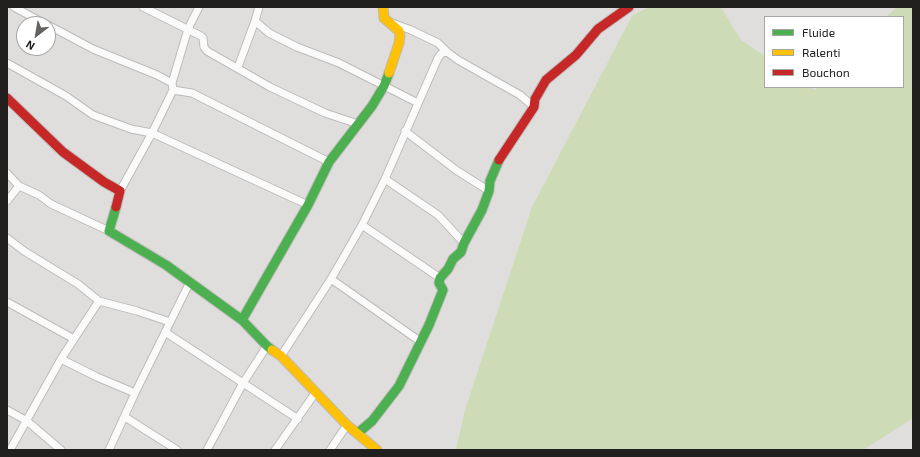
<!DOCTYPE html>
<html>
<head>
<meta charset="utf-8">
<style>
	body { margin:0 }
	#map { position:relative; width:920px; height:457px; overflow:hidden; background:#e0dedc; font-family:"Exo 2",sans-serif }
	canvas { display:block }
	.frame { position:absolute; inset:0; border:8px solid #21201f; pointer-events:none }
	.legend { position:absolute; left:764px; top:16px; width:140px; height:72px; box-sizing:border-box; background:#fff; border:1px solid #a6a6a5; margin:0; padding:5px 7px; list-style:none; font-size:12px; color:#21201f }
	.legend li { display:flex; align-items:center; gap:8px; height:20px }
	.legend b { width:20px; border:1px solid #a6a6a5 }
	.north { position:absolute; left:16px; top:16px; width:40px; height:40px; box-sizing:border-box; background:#fff; border:1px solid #a6a6a5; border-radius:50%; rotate:211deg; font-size:11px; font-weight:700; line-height:16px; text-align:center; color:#21201f }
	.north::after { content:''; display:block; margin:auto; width:14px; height:18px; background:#646261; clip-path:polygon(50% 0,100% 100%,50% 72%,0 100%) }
</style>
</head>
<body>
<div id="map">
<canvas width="920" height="457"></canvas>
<div class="frame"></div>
<ul class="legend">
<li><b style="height:5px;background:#4caf50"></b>Fluide</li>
<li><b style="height:5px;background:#ffc107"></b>Ralenti</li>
<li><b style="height:5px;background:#c62828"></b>Bouchon</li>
</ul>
<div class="north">N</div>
</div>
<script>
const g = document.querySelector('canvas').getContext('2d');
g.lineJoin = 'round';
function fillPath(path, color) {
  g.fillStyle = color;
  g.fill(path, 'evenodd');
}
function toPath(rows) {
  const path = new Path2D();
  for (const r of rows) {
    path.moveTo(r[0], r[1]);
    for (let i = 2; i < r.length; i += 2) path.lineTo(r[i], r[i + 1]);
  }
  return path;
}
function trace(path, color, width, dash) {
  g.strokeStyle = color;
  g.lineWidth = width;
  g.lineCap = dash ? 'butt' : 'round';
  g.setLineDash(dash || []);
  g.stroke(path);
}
fillPath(toPath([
	[649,7,721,7,741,40,765,56,765,87,810,87,815,90,818,87,903,87,903,17,886,17,897,7,913,7,913,418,863,450,456,450,465,410,532,207,632,16]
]), '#cedbb7');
const street = toPath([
	[14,7,45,24],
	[143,7,201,36,203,38,204,47,207,51,270,87,325,113,358,124],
	[259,7,255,21,269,33,297,47,339,63,418,103],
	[392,23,411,30,438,43,447,52,458,60,520,95,534,107],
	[48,25,93,49,157,75,172,83],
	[7,63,66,96,93,115,131,129,152,133,308,205],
	[238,67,255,21],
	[173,90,192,93,329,162],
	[405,131,456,170,489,191],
	[7,173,19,186,39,195,51,204,109,231],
	[385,179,438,215,464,243],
	[120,191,152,133,173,90,172,83,188,29,199,7],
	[7,201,19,186],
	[362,225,440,278],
	[7,238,24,251,78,284,99,301,137,311,170,322],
	[331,279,421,342],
	[7,302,74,339,99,301],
	[165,332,298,419],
	[281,356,331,279,362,225,385,179,438,58,442,53,447,52],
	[61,359,97,377,135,393],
	[7,410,27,421,61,450],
	[125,417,177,450],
	[10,450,61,359,74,339],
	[109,450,135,393,190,282],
	[207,450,243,383,267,346],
	[275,450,316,392],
	[330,450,347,425]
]);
const fast = toPath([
	[116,207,109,231,166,265,242,320,267,346,272,350],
	[242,320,308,205,329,162,372,106,384,86,389,73],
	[358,433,372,421,399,386,429,325,443,290,439,283,440,278,448,269,453,259,461,252,464,243,482,210,489,191,490,181,499,160]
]);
const slow = toPath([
	[383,7,384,18,399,31,400,36,399,43,389,73],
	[272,350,281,356,347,425,377,450]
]);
const jam = toPath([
	[7,98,63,152,104,182,120,191,116,207],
	[499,160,534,107,535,99,546,80,576,55,598,29,629,7]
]);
trace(street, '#bdbbb9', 9);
trace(fast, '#bdbbb9', 11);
trace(slow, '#bdbbb9', 11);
trace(jam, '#bdbbb9', 11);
trace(street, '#fafafa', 7);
trace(fast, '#4caf50', 9);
trace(slow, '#ffc107', 9);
trace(jam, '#c62828', 9);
</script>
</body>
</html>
